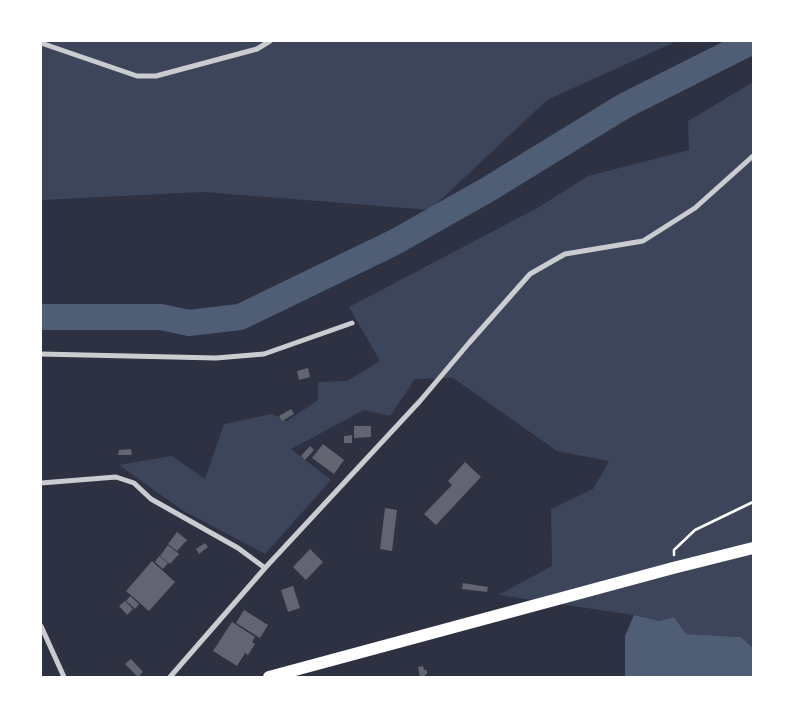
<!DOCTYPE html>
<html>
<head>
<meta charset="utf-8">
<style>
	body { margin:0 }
	#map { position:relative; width:794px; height:718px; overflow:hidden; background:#2d3142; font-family:"Varela Round",sans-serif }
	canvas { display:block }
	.frame { position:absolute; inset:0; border:42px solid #fff; pointer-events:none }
</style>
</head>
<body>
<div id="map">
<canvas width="794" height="718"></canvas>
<div class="frame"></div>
</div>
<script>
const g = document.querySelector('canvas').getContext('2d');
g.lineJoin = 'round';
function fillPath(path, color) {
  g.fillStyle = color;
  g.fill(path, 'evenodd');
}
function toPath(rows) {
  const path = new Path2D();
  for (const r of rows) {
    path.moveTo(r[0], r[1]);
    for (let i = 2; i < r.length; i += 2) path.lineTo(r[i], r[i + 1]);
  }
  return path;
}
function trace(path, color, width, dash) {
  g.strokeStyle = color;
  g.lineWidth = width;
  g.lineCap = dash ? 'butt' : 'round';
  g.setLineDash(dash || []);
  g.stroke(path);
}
fillPath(toPath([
	[41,41,677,41,547,100,430,210,204,192,41,200],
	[753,82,753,648,741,637,686,634,674,617,659,621,634,615,498,595,552,566,551,509,593,489,609,461,557,451,453,378,415,379,390,416,364,410,291,449,331,480,265,554,182,510,119,465,172,456,205,479,224,424,272,414,287,421,318,400,318,382,347,381,380,361,349,307,539,207,588,176,689,150,688,121]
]), '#3c4559');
fillPath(toPath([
	[634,615,659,621,674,617,686,634,741,637,753,648,753,677,625,677,625,636]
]), '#4f5d75');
trace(toPath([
	[41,317,161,317,189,323,240,317,395,242,487,190,624,106,753,41]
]), '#4f5d75', 26);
fillPath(toPath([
	[308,368,310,377,299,380,297,371],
	[291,409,294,414,282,421,279,416],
	[354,426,371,426,371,437,354,438],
	[352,435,352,443,344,443,344,436],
	[323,444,344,460,334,474,312,458],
	[310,446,314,450,305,460,301,456],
	[131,449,132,455,118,455,119,450],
	[465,462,481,477,436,525,424,514,452,485,448,481],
	[385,508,397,510,392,551,380,549],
	[177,532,187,540,177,551,168,544],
	[205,543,208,547,199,554,196,549],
	[168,545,179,554,170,564,160,556],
	[310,549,323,562,306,580,293,567],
	[159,556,168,563,163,569,155,562],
	[152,561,175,582,149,611,126,591],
	[463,583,488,587,487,592,462,589],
	[293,586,300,608,288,612,281,590],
	[130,596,139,604,135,609,126,601],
	[125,601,133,609,127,615,119,606],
	[244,610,268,625,260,638,236,623],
	[232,622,255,637,252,642,255,644,248,655,245,653,237,666,213,651],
	[131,659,143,672,138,677,125,664],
	[423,666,424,670,427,670,427,674,425,675,425,677,420,677,418,667]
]), '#626471');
trace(toPath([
	[674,555,674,550,695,530,753,502]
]), '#fff', 2.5);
trace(toPath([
	[41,43,137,76,156,76,257,49,270,41],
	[41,354,216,358,264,354,352,323],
	[41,483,116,477,134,483,151,499,238,548,265,568],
	[41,626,64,677],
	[170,677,265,568,420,401,469,343,530,274,565,254,643,241,695,208,753,156]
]), '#caccd0', 5);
trace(toPath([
	[269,677,673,568,753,548]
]), '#fff', 12);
</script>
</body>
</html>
